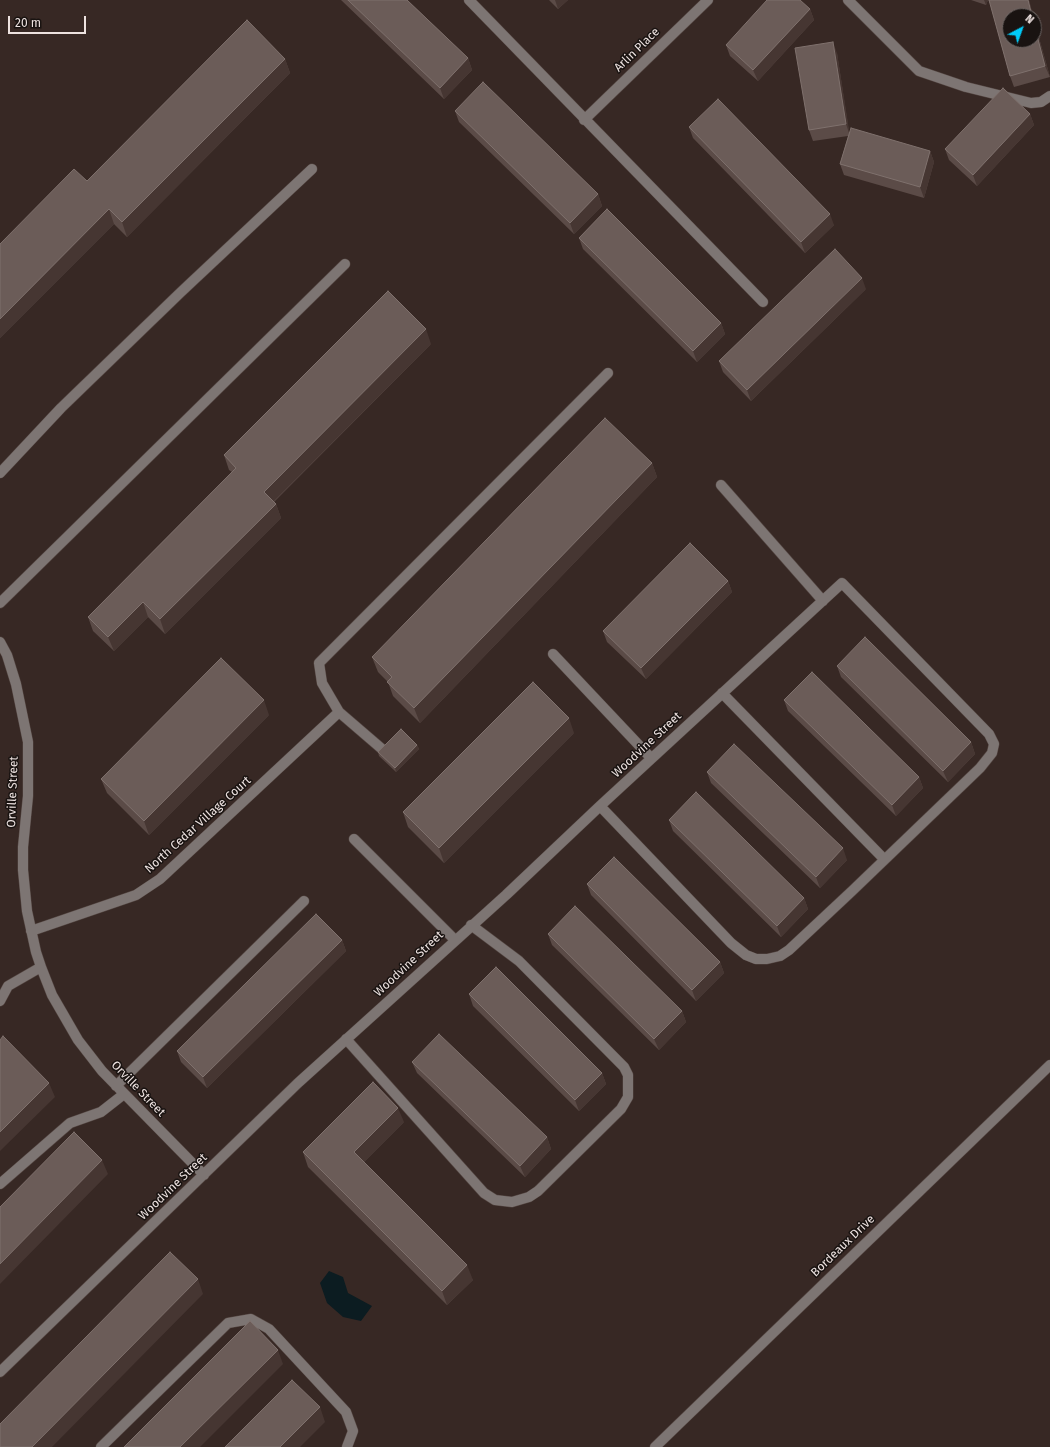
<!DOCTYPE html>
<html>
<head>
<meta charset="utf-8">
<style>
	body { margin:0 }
	#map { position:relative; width:1050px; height:1447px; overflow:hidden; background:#372824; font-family:"Fira Sans",sans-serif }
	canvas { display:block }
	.north { position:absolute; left:1002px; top:8px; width:40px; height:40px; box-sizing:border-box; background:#191311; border:1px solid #6e6664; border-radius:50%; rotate:41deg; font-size:11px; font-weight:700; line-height:16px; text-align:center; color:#ede2e0 }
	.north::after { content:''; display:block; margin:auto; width:14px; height:18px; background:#00cbf9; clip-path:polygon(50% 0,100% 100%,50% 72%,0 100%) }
	.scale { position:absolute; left:8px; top:16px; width:78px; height:18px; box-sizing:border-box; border:2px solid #ede2e0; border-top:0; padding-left:5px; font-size:12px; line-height:14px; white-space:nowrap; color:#ede2e0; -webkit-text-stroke:3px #191311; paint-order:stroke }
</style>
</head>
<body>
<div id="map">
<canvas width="1050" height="1447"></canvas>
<div class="north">N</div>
<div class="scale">20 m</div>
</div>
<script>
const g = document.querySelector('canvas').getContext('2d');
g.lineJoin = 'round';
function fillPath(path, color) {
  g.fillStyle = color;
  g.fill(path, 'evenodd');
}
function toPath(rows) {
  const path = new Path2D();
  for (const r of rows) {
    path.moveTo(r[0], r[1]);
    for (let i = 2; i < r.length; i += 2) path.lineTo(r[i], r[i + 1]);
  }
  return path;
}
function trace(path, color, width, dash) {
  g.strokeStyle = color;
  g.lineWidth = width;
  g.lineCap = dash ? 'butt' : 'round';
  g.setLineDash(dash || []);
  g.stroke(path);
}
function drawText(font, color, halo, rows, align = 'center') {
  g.font = font + ' "Fira Sans",sans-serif';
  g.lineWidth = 3;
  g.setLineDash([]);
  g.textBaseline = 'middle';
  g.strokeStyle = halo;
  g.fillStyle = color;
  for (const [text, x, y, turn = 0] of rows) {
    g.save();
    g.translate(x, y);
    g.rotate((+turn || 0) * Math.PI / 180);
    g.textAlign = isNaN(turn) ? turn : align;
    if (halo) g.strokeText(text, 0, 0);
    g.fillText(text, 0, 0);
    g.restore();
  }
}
fillPath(toPath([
	[329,1271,343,1277,348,1293,372,1306,361,1321,343,1317,327,1303,320,1283]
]), '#0c1c21');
const minor = toPath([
	[469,0,763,302],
	[848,0,919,71,966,87,1031,103,1041,102,1050,96],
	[584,120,708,0],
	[0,473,61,408,181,292,312,169],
	[721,485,823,601],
	[0,603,345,264],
	[0,642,7,655,16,684,28,742,28,796,23,847,23,870,27,911,36,952,41,967,52,995,78,1040,102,1071,204,1175],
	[553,654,651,758],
	[722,693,884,859],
	[382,749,339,712,322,683,319,663,608,373],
	[354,839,455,940],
	[31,931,136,895,160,879,339,712],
	[0,1001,8,986,41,967],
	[346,1039,484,1193,495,1200,512,1202,529,1197,538,1191,621,1109,628,1097,628,1075,624,1067,519,961,471,925],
	[116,1086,304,901],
	[0,1184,70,1123,101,1112,124,1094],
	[0,1372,298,1083,506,895,600,806,842,583,989,734,994,744,992,753,980,768,852,891,789,950,780,956,767,959,756,959,746,955,731,943,600,806],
	[101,1447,228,1323,251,1319,269,1329,346,1412,353,1431,347,1447],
	[655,1447,1050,1065]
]);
trace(minor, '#544642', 11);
trace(minor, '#7d7573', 10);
fillPath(toPath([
	[341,0,407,0,468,58,472,70,444,99],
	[549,0,568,0,558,9],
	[971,0,988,0,986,5],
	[989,0,1029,0,1033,16,1010,16,1034,40,1034,20,1050,77,1014,87,1010,76],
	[810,9,814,20,758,81,730,56,726,45],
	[837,53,849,132,930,151,934,162,924,198,844,175,840,164,848,136,813,141,809,130],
	[285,59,290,73,127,237,114,224,0,338,0,244],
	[455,111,598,194,602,206,574,234,459,122],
	[1030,114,1034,125,977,186,949,160,945,149],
	[689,127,834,225,805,253,693,138],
	[579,238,721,323,725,334,697,362,583,249],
	[866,289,751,401,723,372,719,361],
	[431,344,274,502,276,504,281,518,165,634,148,617,114,651,93,631,88,617,232,472,229,470,224,455],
	[652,463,657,477,420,723,393,696,388,682,378,672,372,657],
	[728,581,732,592,646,679,607,642,603,631],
	[837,666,971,742,975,754,948,782,841,677],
	[784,700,919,777,923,788,896,816,788,711],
	[269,715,149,835,107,793,101,779],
	[574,733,444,863,408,827,403,812],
	[417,745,419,749,396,772,379,756,378,752],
	[707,772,847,860,820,888,711,783],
	[669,820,804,898,808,909,781,937,673,831],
	[587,884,720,962,724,973,696,1001,591,895],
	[548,934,682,1011,686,1022,659,1050,552,945],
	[342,940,346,951,207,1088,181,1062,177,1051],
	[469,994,602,1073,606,1084,579,1111,473,1006],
	[412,1062,547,1137,551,1149,525,1177,417,1073],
	[404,1122,364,1162,473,1280,447,1305,308,1167,303,1152]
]), '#5b4b47');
fillPath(toPath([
	[555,0,568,0,558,9],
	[984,0,988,0,986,5],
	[1028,0,1029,0,1033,16,1032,16],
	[810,9,814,20,758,81,753,70],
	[1034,20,1050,77,1045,66,1034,24],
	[833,42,837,53,850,136,846,124],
	[468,58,472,70,444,99,440,88],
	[285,59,290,73,127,237,122,222],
	[1030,114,1034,125,977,186,973,175],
	[930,151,934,162,924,198,920,187],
	[598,194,602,206,574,234,570,223],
	[109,209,114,224,0,338,0,319],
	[830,214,834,225,805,253,801,242],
	[862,278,866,289,751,401,747,390],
	[721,323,725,334,697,362,693,351],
	[426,329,431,344,269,506,264,492],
	[652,463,657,477,420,723,414,708],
	[276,504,281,518,165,634,160,619],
	[728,581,732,592,646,679,641,668],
	[143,602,148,617,114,651,108,637],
	[264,700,269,715,149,835,144,821],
	[569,718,574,733,444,863,439,848],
	[971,742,975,754,948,782,943,771],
	[417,745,419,749,396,772,395,768],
	[919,777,923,788,896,816,892,805],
	[843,848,847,860,820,888,816,877],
	[804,898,808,909,781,937,777,926],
	[342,940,346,951,207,1088,203,1077],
	[720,962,724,973,696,1001,692,990],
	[682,1011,686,1022,659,1050,654,1039],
	[602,1073,606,1084,579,1111,575,1100],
	[49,1083,55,1097,0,1151,0,1132],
	[398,1108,404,1122,360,1166,354,1152],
	[547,1137,551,1149,525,1177,520,1166],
	[102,1160,108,1174,0,1284,0,1264],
	[467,1265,473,1280,447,1305,442,1291],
	[198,1279,203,1294,52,1447,32,1447],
	[278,1350,283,1364,200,1447,180,1447],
	[320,1407,325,1422,300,1447,280,1447]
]), '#463632');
const building = toPath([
	[348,0,407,0,468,58,440,88,348,0],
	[767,0,800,0,810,9,753,70,726,45,767,0],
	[989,0,1028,0,1032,16,1010,16,1010,40,1034,40,1034,24,1045,66,1010,76,989,0],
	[247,20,285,59,122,222,109,209,0,319,0,244,74,169,87,181,247,20],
	[833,42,846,124,809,130,795,48,833,42],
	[483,82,598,194,570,223,455,111,483,82],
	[1003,88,1030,114,973,175,945,149,1003,88],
	[718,99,830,214,801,242,689,127,718,99],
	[851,128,930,151,920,187,840,164,851,128],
	[607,209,721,323,693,351,579,238,607,209],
	[835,249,862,278,747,390,719,361,835,249],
	[388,291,426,329,264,492,276,504,160,619,143,602,108,637,88,617,236,468,224,455,388,291],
	[605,418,652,463,414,708,387,682,392,677,372,657,605,418],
	[690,543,728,581,641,668,603,631,690,543],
	[865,637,971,742,943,771,837,666,865,637],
	[221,658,264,700,144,821,101,779,221,658],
	[812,672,919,777,892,805,784,700,812,672],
	[533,682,569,718,439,848,403,812,533,682],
	[401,729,417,745,395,768,378,752,401,729],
	[734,744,843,848,816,877,707,772,734,744],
	[696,792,804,898,777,926,669,820,696,792],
	[614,857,720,962,692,990,587,884,614,857],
	[575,906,682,1011,654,1039,548,934,575,906],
	[316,914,342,940,203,1077,177,1051,316,914],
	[496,967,602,1073,575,1100,469,994,496,967],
	[439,1034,547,1137,520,1166,412,1062,439,1034],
	[3,1036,49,1083,0,1132,0,1040,3,1036],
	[373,1082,398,1108,354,1152,467,1265,442,1291,303,1152,373,1082],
	[74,1132,102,1160,0,1264,0,1207,74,1132],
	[170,1252,198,1279,32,1447,0,1447,0,1424,170,1252],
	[250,1321,278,1350,180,1447,124,1447,250,1321],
	[292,1380,320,1407,280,1447,225,1447,292,1380]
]);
fillPath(building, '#6b5c58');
trace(building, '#7f716d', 1);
drawText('12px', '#ede2e0', '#191311', [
	["Arlin Place",637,50,-44],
	["Woodvine Street",647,745,-43],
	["Orville Street",13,792,-88],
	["North Cedar Village Court",198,825,-42],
	["Woodvine Street",409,964,-43],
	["Orville Street",138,1089,46],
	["Woodvine Street",173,1187,-44],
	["Bordeaux Drive",843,1246,-44]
]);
</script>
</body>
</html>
